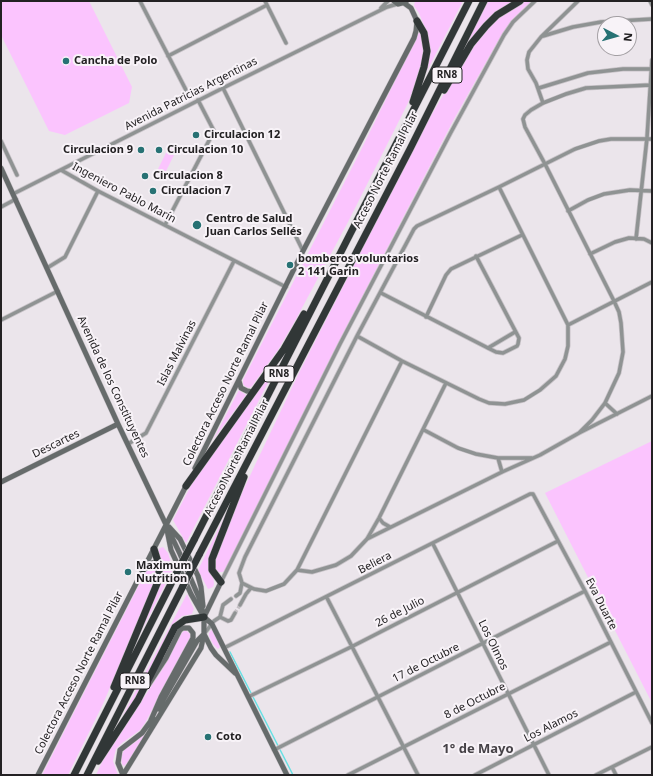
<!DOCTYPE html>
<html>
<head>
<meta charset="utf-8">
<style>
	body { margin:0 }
	#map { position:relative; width:653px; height:776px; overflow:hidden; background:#ebe5eb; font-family:"Noto Sans",sans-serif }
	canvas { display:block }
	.frame { position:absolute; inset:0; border:2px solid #232123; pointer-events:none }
	.north { position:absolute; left:597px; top:16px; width:40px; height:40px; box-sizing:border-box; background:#f8f3f8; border:1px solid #a39fa3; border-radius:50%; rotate:96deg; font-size:11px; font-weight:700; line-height:16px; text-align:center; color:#232123 }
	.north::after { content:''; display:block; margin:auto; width:14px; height:18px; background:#277274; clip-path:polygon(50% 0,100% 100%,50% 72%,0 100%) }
</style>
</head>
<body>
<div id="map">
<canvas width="653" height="776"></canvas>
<div class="frame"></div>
<div class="north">N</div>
</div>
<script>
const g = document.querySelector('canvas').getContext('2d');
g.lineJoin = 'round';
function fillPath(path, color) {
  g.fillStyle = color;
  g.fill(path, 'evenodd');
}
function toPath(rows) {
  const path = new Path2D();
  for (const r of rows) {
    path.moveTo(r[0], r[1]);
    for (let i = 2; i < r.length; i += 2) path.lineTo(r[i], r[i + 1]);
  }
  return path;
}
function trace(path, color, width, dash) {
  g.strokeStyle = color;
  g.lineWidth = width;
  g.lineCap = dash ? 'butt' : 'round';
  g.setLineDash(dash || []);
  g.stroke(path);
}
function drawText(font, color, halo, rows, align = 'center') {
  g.font = font + ' "Noto Sans",sans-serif';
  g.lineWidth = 4;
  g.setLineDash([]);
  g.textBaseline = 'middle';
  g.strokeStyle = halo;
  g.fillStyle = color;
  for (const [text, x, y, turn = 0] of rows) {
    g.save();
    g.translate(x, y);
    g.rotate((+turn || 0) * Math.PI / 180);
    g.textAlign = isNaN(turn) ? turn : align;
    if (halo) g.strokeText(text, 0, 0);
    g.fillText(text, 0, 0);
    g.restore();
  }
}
fillPath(toPath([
	[1,1,89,1,132,87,129,103,65,135,49,131,1,35],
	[415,1,463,1,424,77,429,59,430,46,426,31,419,13,414,6],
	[487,1,516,1,464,48],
	[525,1,532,1,521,11,498,41,453,121,333,353,227,568,223,572,217,572,214,568,215,556,221,538,255,465,298,375,422,131,455,75,472,49,488,27,501,15],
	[420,30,426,48,419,78,407,105,348,222,295,321,278,350,252,386,249,388,246,387,243,384,243,380,360,152],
	[170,145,177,149,163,177,156,173],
	[274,368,274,371,186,543,173,520,196,476],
	[239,390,246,395,213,440],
	[652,441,652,703,545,493],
	[234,497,211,555,214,584,213,587,208,589,198,570],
	[163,547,168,553,173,569,137,640,154,599,158,551,160,548],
	[151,567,154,567,156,570,156,579,103,704,68,775,42,775,145,573],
	[187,594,194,609,193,611,192,614,182,616,177,620,142,687,125,715,123,715],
	[212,629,220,647,218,649,213,644,209,636,209,633],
	[185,630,189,633,191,636,190,639,145,723,140,730,122,743,116,749,113,761,118,775,96,775,102,762,131,717,162,670,181,634],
	[149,729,131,759,124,766,122,764,121,757,124,750,138,740]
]), '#fbc4fe');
trace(toPath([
	[230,652,293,775]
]), '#66e0e3', 1.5);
trace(toPath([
	[235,613,240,605]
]), '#c3bec3', 3.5, [3.5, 2]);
const street = toPath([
	[140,1,187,92],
	[265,1,286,43],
	[650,1,652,5],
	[381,8,388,1],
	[543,36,573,27,601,22,652,19],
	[168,56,267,5],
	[223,88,303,251],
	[539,88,588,73,623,69,651,69],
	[543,103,536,83,528,69,527,60,529,52,541,37,578,1],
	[1,141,17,175],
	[61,170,98,191,286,287],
	[13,194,223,88,387,7,397,4],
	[1,207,16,199],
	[568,211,588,200,604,194,630,190,652,191],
	[165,225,214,131,198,100],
	[636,239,647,138,652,60],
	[590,254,615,242,629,238,644,239,652,243],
	[47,268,65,257,98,191],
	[381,293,488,348,496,352,503,353,517,346,518,344,519,338,476,256],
	[426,317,446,275,451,269,522,235],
	[1,320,58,291],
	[568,325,652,282],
	[357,336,402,361,479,399,489,403,505,404,524,400,540,390,556,376,565,359,568,346,568,325,499,187],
	[488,348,515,332],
	[402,361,297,570,284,584,266,591,254,589,242,583,239,573,245,557,357,336,414,229,417,226,499,187,575,149,599,141,611,139,652,139],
	[605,403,617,414],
	[424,430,458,448,476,454,498,458,532,458],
	[579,433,592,420,605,403,619,373,623,352,621,323,619,312,614,301,545,164,525,127,523,119,525,115,531,110,543,103,566,94,586,88,651,85],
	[128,444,146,433,234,261],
	[498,458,502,472],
	[379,518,383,523,390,527],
	[367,539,502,472,540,455,579,433,652,396],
	[433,544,549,775],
	[297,570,312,572,336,565,351,556,367,539,379,518,446,383],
	[221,582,340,344,450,134,504,35,513,22,535,1],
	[236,596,240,593,242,583],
	[327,598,418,775],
	[240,605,246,594,251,588],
	[220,617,228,621,231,620,235,613],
	[204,634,214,621,220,617,223,605,231,599],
	[224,648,530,494,533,494,585,591,652,723],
	[248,697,353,646,558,541],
	[274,750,585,591],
	[612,767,616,775],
	[348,775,611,642],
	[475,775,636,692],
	[596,775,652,747]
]);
const secondary = toPath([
	[394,1,398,4,406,2],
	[1,168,118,424,180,554,200,600,204,617,204,634,211,648,216,655,235,673],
	[239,381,241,388,247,391,253,392],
	[195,468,303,251,414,38,416,31,417,21,411,8,404,3],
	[1,482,118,424],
	[169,527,180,539,198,576,201,587,203,606],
	[167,530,171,550,191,594,204,617,212,624,287,775],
	[204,617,221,582],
	[149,684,166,658,180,630,183,628,189,628,193,633,193,638,161,697,151,720],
	[158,709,197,641,204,634],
	[38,775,187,484],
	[123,775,118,763,120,750,142,733,153,718],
	[123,775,201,648,204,634]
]);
const highway = toPath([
	[444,90,471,44,486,26,497,15,520,1],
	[413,102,424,67,427,51,424,33,417,21],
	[186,486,284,349,304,314],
	[194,540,469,1],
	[199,555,410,149,484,1],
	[143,569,149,565,153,564,159,567],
	[221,582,212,570,212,559,244,477],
	[114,687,159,579,159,565,154,549],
	[98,761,138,700,175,627,185,620,204,617],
	[74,775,176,574],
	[87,775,183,586]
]);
trace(street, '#c7c2c7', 5);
trace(secondary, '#c7c2c7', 6);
trace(highway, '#c7c2c7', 8);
trace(street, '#8f9393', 3.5);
trace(secondary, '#666b6b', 5);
trace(highway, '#313737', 7);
const highwayBridge = toPath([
	[176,574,194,540],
	[183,586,199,555]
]);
trace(highwayBridge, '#c7c2c7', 8, []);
trace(highwayBridge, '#313737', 7);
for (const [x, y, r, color] of [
	[66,61,4,"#277274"],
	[196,135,4,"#277274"],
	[141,150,4,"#277274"],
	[159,150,4,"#277274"],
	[145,176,4,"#277274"],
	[153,191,4,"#277274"],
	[197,225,5,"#277274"],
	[290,265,4,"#277274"],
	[128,572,4,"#277274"],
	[208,737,4,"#277274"]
]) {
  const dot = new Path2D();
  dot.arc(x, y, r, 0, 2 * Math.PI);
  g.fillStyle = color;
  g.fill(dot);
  trace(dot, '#f8f3f8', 1.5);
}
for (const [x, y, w] of [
	[447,75,30],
	[279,374,30],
	[135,681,30]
]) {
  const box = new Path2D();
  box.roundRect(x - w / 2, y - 8, w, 16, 3);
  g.fillStyle = '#f8f3f8';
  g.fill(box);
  trace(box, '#232123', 1);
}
drawText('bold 10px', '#232123', null, [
	["RN8",447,75],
	["RN8",279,374],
	["RN8",135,681]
]);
drawText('bold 11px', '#232123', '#f8f3f8', [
	["Cancha de Polo",74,61],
	["Circulacion 12",204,135],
	["Circulacion 9",133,150,"right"],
	["Circulacion 10",167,150],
	["Circulacion 8",153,176],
	["Circulacion 7",161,191],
	["Centro de Salud",206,219],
	["Juan Carlos Sellés",206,232],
	["bomberos voluntarios",298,259],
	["2 141 Garin",298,272],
	["Maximum",136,566],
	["Nutrition",136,579],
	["Coto",216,737]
], 'left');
drawText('11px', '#232123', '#f8f3f8', [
	["Avenida Patricias Argentinas",191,94,-27],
	["Acceso Norte Ramal Pilar",386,170,-63],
	["Ingeniero Pablo Marín",124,193,28],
	["Islas Malvinas",177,353,-63],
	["Colectora Acceso Norte Ramal Pilar",226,384,-64],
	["Avenida de los Constituyentes",113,387,65],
	["Descartes",56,444,-26],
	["Acceso Norte Ramal Pilar",237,458,-63],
	["Beliera",375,563,-27],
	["Eva Duarte",601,604,63],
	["26 de Julio",400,612,-27],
	["Los Olmos",493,645,64],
	["17 de Octubre",426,663,-27],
	["Colectora Acceso Norte Ramal Pilar",79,673,-63],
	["8 de Octubre",475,701,-27],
	["Los Alamos",551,726,-27]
]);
drawText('bold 13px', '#464247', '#f8f3f8', [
	["1° de Mayo",478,749]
]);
</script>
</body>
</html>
